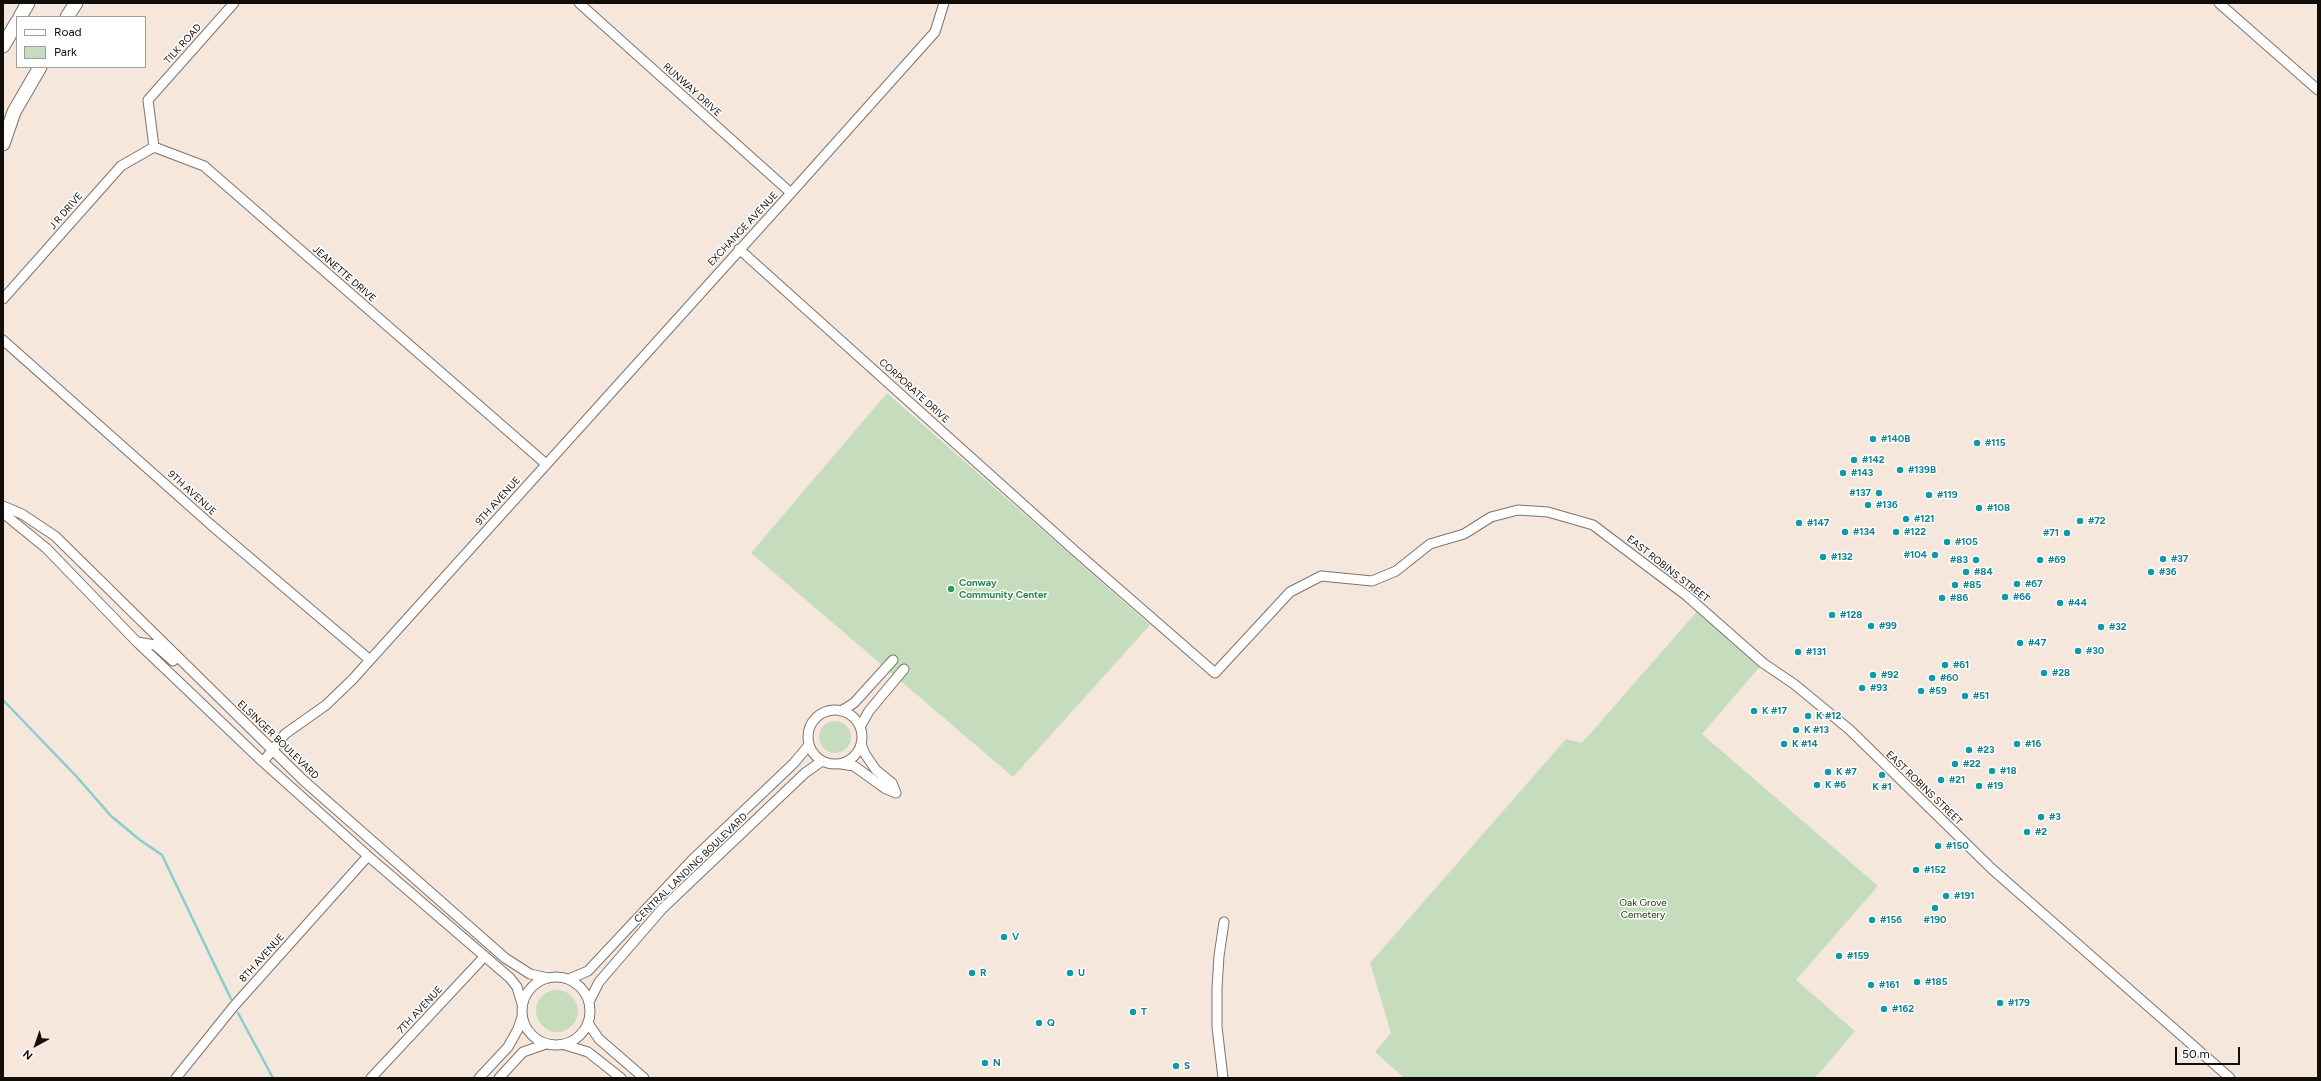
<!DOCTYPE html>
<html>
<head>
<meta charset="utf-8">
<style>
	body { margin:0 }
	#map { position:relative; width:2321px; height:1081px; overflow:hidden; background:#f6e7dc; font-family:Figtree,sans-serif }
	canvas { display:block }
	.frame { position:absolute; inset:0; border:4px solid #110d09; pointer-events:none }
	.legend { position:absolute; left:16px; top:16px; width:130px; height:52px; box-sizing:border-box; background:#fff; border:1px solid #a09e9d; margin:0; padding:5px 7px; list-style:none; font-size:12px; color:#110d09 }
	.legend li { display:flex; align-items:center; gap:8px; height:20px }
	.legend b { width:20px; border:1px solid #a09e9d }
	.north { position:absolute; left:16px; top:1025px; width:40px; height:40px; -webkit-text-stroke:3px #fff; paint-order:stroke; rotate:220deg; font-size:11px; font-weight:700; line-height:16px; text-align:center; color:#110d09 }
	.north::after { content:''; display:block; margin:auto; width:14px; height:18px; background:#110d09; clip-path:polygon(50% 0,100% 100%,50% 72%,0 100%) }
	.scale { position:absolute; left:2175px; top:1047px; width:65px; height:18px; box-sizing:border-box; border:2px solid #110d09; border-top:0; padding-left:5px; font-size:12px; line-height:14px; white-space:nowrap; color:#110d09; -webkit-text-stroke:3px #fff; paint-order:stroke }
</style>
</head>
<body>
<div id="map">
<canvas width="2321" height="1081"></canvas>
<div class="frame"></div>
<ul class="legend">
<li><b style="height:5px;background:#fff"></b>Road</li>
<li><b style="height:11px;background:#c5ddbd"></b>Park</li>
</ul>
<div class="north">N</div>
<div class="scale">50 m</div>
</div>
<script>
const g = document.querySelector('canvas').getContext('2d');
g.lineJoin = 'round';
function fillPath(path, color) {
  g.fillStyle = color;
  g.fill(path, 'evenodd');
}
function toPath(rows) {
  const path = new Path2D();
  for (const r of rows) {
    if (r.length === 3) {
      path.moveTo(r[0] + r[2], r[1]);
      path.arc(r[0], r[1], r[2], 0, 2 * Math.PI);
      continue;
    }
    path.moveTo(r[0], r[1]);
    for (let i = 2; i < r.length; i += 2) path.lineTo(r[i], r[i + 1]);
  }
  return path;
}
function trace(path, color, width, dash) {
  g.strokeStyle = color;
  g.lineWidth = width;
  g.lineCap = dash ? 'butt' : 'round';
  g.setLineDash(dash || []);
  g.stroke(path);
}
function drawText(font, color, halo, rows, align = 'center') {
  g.font = font + ' Figtree,sans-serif';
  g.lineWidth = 3;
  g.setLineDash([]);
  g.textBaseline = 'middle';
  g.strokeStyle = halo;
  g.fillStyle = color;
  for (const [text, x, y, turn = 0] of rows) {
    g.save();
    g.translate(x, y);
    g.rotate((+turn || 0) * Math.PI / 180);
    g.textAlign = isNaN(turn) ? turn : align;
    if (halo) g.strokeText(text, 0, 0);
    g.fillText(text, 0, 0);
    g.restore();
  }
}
fillPath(toPath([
	[887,393,1150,625,1013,777,751,553],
	[1700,608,1763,663,1702,734,1878,886,1796,980,1855,1031,1815,1078,1404,1078,1375,1052,1391,1033,1370,963,1566,739,1582,743],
	[835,737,16],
	[557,1011,21]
]), '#c5ddbd');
trace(toPath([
	[3,700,77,777,111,816,140,840,162,855,231,999],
	[238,1013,273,1078]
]), '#85cecd', 2.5);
const minor = toPath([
	[234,3,148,100,154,147,204,166,546,464],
	[579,3,791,193],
	[2219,3,2318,90],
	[739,249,1074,550,1215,673,1290,592,1321,576,1372,581,1396,571,1430,544,1464,534,1491,517,1518,510,1548,512,1593,525,1687,596,1763,663,1794,684,1850,730,1992,869,2230,1078],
	[3,299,121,166,154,147],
	[3,340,210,524,370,660],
	[3,506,22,514,55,536,303,780,505,958,530,974,548,978],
	[3,513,46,548,137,642,263,762,368,856,510,978,517,987,522,1004],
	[137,642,155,645,173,661],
	[835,737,27],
	[841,711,854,703,893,660],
	[860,727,869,711,904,669],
	[861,744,865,754,876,770,892,783,896,793],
	[263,762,285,734,326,705,352,680,791,193,935,32,944,3],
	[841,764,854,766,886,789,896,793],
	[556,1011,34],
	[569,979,588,971,692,860,794,763,809,745],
	[589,1002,599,982,662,909,805,773,822,761],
	[588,1023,599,1039,644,1078],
	[565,1045,588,1052,621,1078],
	[176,1078,234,1006,368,856],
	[371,1078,484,957],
	[479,1078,508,1047,518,1029,522,1017],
	[499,1078,523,1052,546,1044],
	[1223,1078,1217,1027,1217,988,1219,956,1224,922]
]);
const highway = toPath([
	[20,17,28,3],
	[67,17,76,3],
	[3,46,17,22],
	[3,144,14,112,40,67]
]);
trace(minor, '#807369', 11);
trace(highway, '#807369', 15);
trace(minor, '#fff', 9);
trace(highway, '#fff', 13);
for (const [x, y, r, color] of [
	[1873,439,4,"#0f9aa8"],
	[1977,443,4,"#0f9aa8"],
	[1854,460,4,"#0f9aa8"],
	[1900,470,4,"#0f9aa8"],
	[1843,473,4,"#0f9aa8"],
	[1879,493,4,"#0f9aa8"],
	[1929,495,4,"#0f9aa8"],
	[1868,505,4,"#0f9aa8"],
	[1979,508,4,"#0f9aa8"],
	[1906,519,4,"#0f9aa8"],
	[2080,521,4,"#0f9aa8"],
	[1799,523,4,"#0f9aa8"],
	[1845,532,4,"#0f9aa8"],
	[1896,532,4,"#0f9aa8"],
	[2067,533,4,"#0f9aa8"],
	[1947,542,4,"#0f9aa8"],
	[1935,555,4,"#0f9aa8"],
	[1823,557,4,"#0f9aa8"],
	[2163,559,4,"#0f9aa8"],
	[1976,560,4,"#0f9aa8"],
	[2040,560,4,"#0f9aa8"],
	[1966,572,4,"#0f9aa8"],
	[2151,572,4,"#0f9aa8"],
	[2017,584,4,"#0f9aa8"],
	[1955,585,4,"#0f9aa8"],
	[951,589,4,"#2e9e5b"],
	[2005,597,4,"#0f9aa8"],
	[1942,598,4,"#0f9aa8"],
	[2060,603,4,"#0f9aa8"],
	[1832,615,4,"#0f9aa8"],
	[1871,626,4,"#0f9aa8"],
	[2101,627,4,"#0f9aa8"],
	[2020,643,4,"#0f9aa8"],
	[2078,651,4,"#0f9aa8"],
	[1798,652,4,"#0f9aa8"],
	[1945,665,4,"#0f9aa8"],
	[2044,673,4,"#0f9aa8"],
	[1873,675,4,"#0f9aa8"],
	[1932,678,4,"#0f9aa8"],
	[1862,688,4,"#0f9aa8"],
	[1921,691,4,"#0f9aa8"],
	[1965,696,4,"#0f9aa8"],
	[1754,711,4,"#0f9aa8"],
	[1808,716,4,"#0f9aa8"],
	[1796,730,4,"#0f9aa8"],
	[1784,744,4,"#0f9aa8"],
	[2017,744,4,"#0f9aa8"],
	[1969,750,4,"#0f9aa8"],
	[1955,764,4,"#0f9aa8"],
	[1992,771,4,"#0f9aa8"],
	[1828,772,4,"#0f9aa8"],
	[1882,775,4,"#0f9aa8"],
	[1941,780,4,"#0f9aa8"],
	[1817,785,4,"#0f9aa8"],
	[1979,786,4,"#0f9aa8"],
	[2041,817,4,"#0f9aa8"],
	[2027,832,4,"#0f9aa8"],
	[1938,846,4,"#0f9aa8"],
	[1916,870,4,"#0f9aa8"],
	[1946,896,4,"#0f9aa8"],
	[1935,908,4,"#0f9aa8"],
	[1872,920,4,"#0f9aa8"],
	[1004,937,4,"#0f9aa8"],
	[1839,956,4,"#0f9aa8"],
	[972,973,4,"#0f9aa8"],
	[1070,973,4,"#0f9aa8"],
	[1917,982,4,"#0f9aa8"],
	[1871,985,4,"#0f9aa8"],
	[2000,1003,4,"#0f9aa8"],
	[1884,1009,4,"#0f9aa8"],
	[1133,1012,4,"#0f9aa8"],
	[1039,1023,4,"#0f9aa8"],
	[985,1063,4,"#0f9aa8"],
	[1176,1066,4,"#0f9aa8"]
]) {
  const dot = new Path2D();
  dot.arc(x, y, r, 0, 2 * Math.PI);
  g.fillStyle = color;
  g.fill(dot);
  trace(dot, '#fff', 1.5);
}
drawText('10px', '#110d09', '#fff', [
	["TILK ROAD",183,44,-48],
	["RUNWAY DRIVE",692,90,42],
	["J R DRIVE",66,211,-49],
	["EXCHANGE AVENUE",743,229,-47],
	["JEANETTE DRIVE",344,274,41],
	["CORPORATE DRIVE",914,391,42],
	["9TH AVENUE",192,493,42],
	["9TH AVENUE",498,501,-48],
	["EAST ROBINS STREET",1668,569,38],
	["ELSINGER BOULEVARD",278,740,44],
	["EAST ROBINS STREET",1924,788,44],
	["CENTRAL LANDING BOULEVARD",691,868,-44],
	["8TH AVENUE",262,958,-48],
	["7TH AVENUE",420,1010,-47]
]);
drawText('bold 10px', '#0d838f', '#fff', [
	["#140B",1881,439],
	["#115",1985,443],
	["#142",1862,460],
	["#139B",1908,470],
	["#143",1851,473],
	["#137",1871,493,"right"],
	["#119",1937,495],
	["#136",1876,505],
	["#108",1987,508],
	["#121",1914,519],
	["#72",2088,521],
	["#147",1807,523],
	["#134",1853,532],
	["#122",1904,532],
	["#71",2059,533,"right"],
	["#105",1955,542],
	["#104",1927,555,"right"],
	["#132",1831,557],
	["#37",2171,559],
	["#83",1968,560,"right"],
	["#69",2048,560],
	["#84",1974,572],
	["#36",2159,572],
	["#67",2025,584],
	["#85",1963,585],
	["#66",2013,597],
	["#86",1950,598],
	["#44",2068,603],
	["#128",1840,615],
	["#99",1879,626],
	["#32",2109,627],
	["#47",2028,643],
	["#30",2086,651],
	["#131",1806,652],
	["#61",1953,665],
	["#28",2052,673],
	["#92",1881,675],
	["#60",1940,678],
	["#93",1870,688],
	["#59",1929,691],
	["#51",1973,696],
	["K #17",1762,711],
	["K #12",1816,716],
	["K #13",1804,730],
	["K #14",1792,744],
	["#16",2025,744],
	["#23",1977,750],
	["#22",1963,764],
	["#18",2000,771],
	["K #7",1836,772],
	["#21",1949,780],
	["K #6",1825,785],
	["#19",1987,786],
	["K #1",1882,787,"center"],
	["#3",2049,817],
	["#2",2035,832],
	["#150",1946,846],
	["#152",1924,870],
	["#191",1954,896],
	["#156",1880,920],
	["#190",1935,920,"center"],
	["V",1012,937],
	["#159",1847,956],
	["R",980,973],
	["U",1078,973],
	["#185",1925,982],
	["#161",1879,985],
	["#179",2008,1003],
	["#162",1892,1009],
	["T",1141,1012],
	["Q",1047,1023],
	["N",993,1063],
	["S",1184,1066]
], 'left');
drawText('bold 10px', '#27864d', '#fff', [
	["Conway",959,583],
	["Community Center",959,595]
], 'left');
drawText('10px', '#133304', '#fff', [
	["Oak Grove",1643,903],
	["Cemetery",1643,915]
]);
</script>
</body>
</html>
